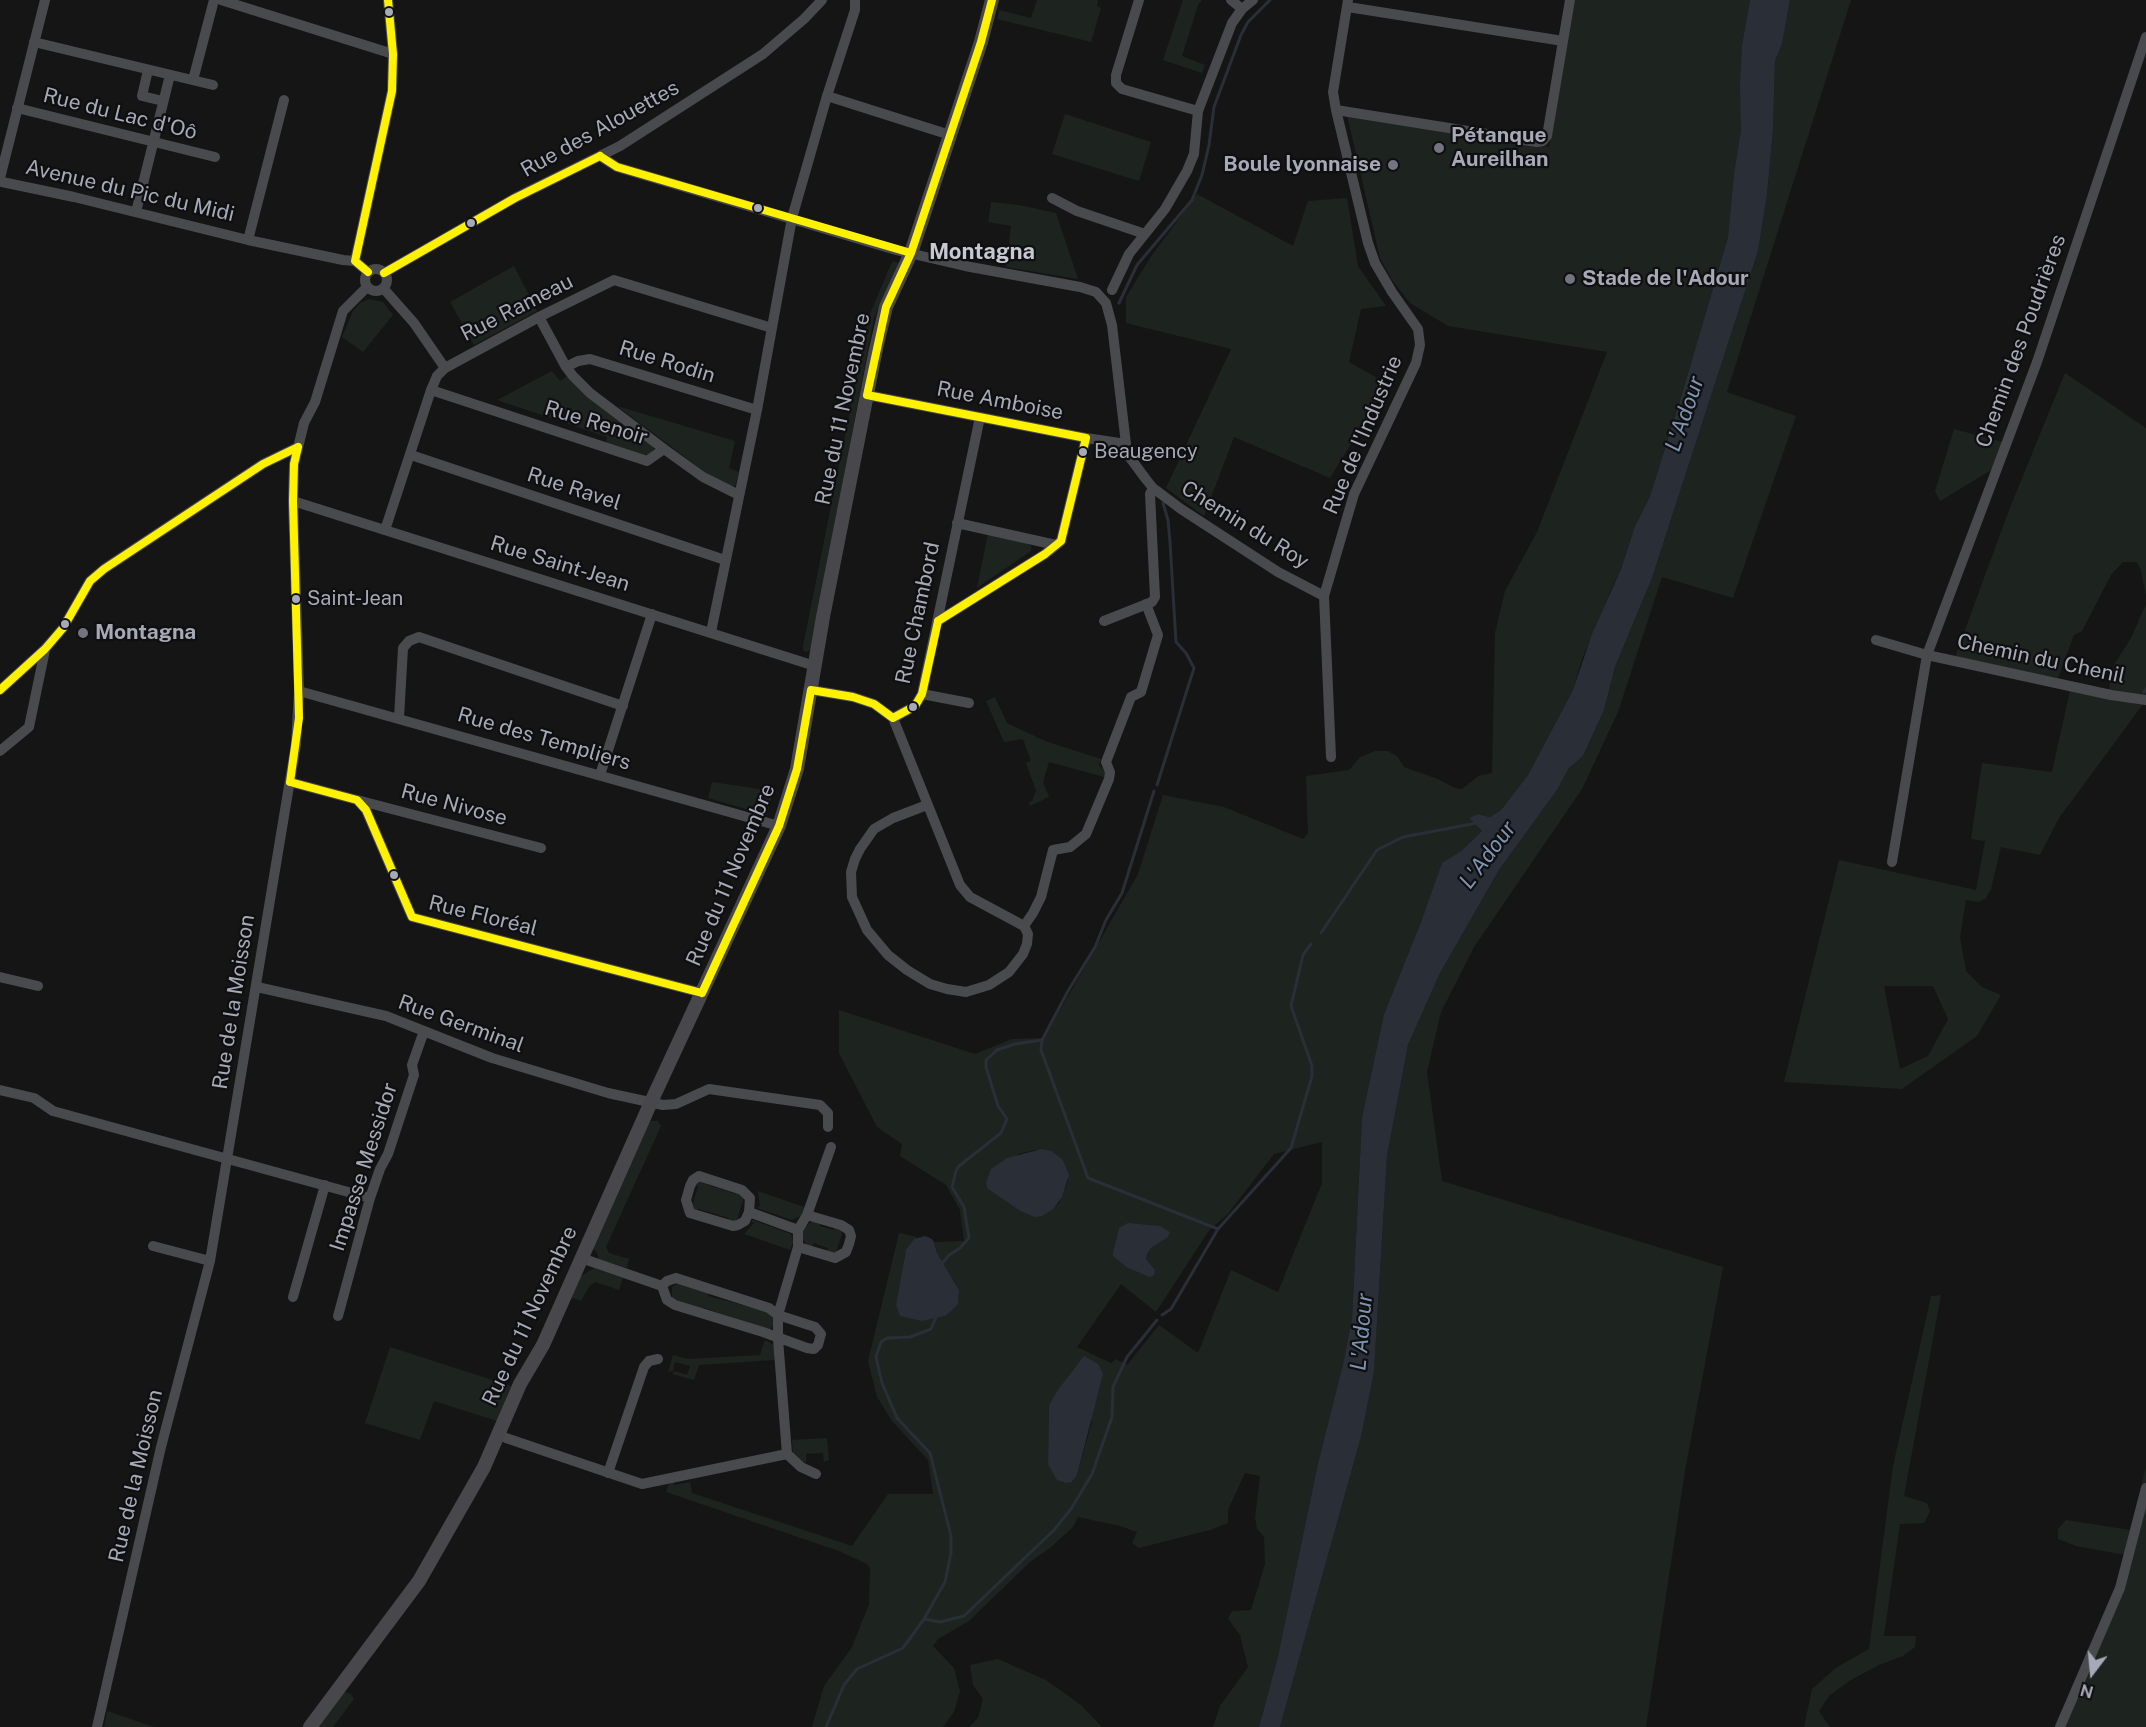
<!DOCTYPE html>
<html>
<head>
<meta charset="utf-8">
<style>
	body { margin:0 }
	#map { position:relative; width:2146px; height:1727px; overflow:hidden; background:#151515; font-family:"Public Sans",sans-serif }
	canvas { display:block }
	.north { position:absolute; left:2062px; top:1643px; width:60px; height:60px; -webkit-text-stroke:4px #0f0f11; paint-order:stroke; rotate:196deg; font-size:16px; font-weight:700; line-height:24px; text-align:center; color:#a6a9b6 }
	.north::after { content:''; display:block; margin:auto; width:21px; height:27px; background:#a6a9b6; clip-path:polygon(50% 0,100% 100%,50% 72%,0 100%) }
</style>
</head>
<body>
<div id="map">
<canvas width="2146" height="1727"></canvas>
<div class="north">N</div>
</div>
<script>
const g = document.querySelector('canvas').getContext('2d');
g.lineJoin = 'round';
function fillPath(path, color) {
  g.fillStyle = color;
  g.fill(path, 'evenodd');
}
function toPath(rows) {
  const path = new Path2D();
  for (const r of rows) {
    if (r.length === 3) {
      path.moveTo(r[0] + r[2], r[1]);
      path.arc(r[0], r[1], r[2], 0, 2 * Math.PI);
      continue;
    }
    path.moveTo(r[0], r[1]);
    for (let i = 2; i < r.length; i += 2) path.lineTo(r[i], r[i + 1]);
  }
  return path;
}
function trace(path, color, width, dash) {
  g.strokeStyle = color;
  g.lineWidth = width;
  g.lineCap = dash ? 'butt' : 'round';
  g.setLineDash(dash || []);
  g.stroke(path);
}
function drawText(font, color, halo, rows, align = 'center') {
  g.font = font + ' "Public Sans",sans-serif';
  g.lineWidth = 4.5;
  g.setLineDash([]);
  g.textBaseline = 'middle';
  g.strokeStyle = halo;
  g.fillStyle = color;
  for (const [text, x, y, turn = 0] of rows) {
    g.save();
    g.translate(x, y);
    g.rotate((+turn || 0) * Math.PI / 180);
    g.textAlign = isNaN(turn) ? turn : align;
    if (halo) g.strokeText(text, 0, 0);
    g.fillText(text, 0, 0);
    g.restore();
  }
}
fillPath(toPath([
	[1037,0,1098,0,1097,6,1101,8,1091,42,997,19,999,10,1031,18],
	[1183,0,1202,0,1198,5,1182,56,1205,65,1202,73,1163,60],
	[1575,0,1750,0,1742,45,1741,130,1734,173,1728,237,1682,394,1650,496,1635,526,1621,569,1611,590,1582,659,1573,690,1528,775,1501,810,1490,817,1478,814,1469,818,1482,831,1461,851,1442,864,1421,922,1384,1014,1362,1117,1352,1319,1343,1364,1318,1463,1278,1656,1259,1727,1213,1727,1220,1706,1248,1667,1240,1635,1228,1619,1232,1611,1251,1610,1265,1564,1264,1537,1257,1529,1255,1518,1260,1476,1245,1473,1228,1510,1228,1523,1210,1530,1139,1548,1132,1543,1137,1532,1120,1526,1078,1517,1073,1527,1050,1548,1030,1562,969,1621,938,1639,933,1646,954,1668,960,1691,954,1712,943,1727,812,1727,824,1686,852,1647,869,1604,870,1568,867,1564,839,1551,666,1492,669,1483,674,1481,674,1485,690,1482,692,1493,852,1546,888,1494,933,1494,928,1460,892,1421,877,1397,868,1361,899,1233,917,1237,911,1243,905,1255,896,1304,930,1319,945,1316,959,1290,937,1253,934,1242,964,1241,960,1210,946,1185,900,1156,902,1144,877,1127,839,1053,839,1010,975,1054,1012,1039,1044,1038,1138,874,1163,795,1224,807,1303,839,1308,833,1306,776,1349,770,1360,757,1375,751,1388,751,1397,756,1404,767,1438,779,1455,788,1462,789,1478,776,1492,773,1495,633,1505,591,1537,532,1607,352,1448,326,1410,303,1392,280,1380,258,1347,115,1549,147],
	[1322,1142,1322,1183,1278,1292,1231,1270,1198,1353,1159,1325,1127,1365,1116,1359,1111,1363,1077,1347,1121,1284,1156,1312,1210,1229,1227,1215,1274,1154],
	[1035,1150,1052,1151,1063,1160,1068,1181,1059,1203,1034,1217,1020,1211,988,1189,1018,1154],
	[1119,1228,1151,1248,1146,1259,1155,1270,1113,1252],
	[1049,1405,1092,1421,1077,1475,1072,1482,1048,1464],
	[1790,0,1851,0,1727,392,1796,416,1733,598,1662,577,1618,712,1582,789,1474,947,1441,1012,1427,1072,1442,1181,1723,1267,1685,1471,1646,1727,1280,1727,1361,1437,1374,1372,1387,1156,1408,1045,1440,973,1499,870,1557,790,1569,768,1583,756,1604,710,1615,667,1652,578,1758,251,1767,195,1773,130,1775,61,1782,44],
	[1065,114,1151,142,1139,181,1052,154],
	[1197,194,1293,246,1308,201,1347,198,1358,266,1386,306,1361,309,1349,362,1388,384,1330,478,1234,437,1204,516,1166,488,1231,349,1126,323,1126,297,1150,258],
	[991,202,1019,205,1056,213,1078,279,1006,267,1011,226,988,222],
	[894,261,898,263,897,268,874,318,811,647,811,650,806,652,803,650,803,646,869,316,891,264],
	[514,266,537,311,474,345,450,302],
	[369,299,383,302,393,315,363,352,342,337,353,311,360,303],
	[552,371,560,381,567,376,653,446,655,452,645,457,606,444,607,437,497,400],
	[2065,373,2146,428,2146,596,2141,571,2137,562,2123,562,2111,575,2082,631,2074,635,2058,678,1955,657,2009,510],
	[617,406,735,441,729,468,739,472,735,486,730,487,706,473],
	[1954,429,2003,442,1993,469,1940,501,1935,491],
	[988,533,1026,542,1031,546,1031,551,977,588],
	[2146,604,2146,700,2059,818,2040,855,2001,847,1991,889,1986,898,1979,902,1966,900,1960,937,1966,971,1982,987,2001,995,1977,1036,1902,1089,1784,1082,1839,860,1976,890,1985,841,1971,839,1982,763,2052,772,2072,681,2109,690,2111,674,2115,663,2131,638],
	[1884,986,1933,986,1948,1019,1928,1056,1900,1069],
	[995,697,1007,723,1045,741,1101,759,1099,765,1106,773,1104,777,1049,762,1043,782,1049,797,1030,806,1029,802,1032,801,1036,791,1026,763,1031,761,1023,739,1004,742,986,701],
	[712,782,773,791,767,815,708,798],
	[649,1121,658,1121,661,1126,606,1247,609,1253,629,1259,627,1268,599,1259,597,1252,591,1247],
	[699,1180,708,1182,708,1185,736,1194,737,1191,744,1197,737,1220,728,1222,729,1218,698,1209,697,1212,694,1211,689,1202,693,1203,698,1187,695,1184],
	[758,1191,804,1207,802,1215,792,1220,757,1208,760,1206],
	[753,1220,791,1234,793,1242,790,1250,744,1234,754,1223,751,1221],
	[811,1222,821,1222,820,1226,833,1230,835,1227,840,1230,842,1234,836,1252,827,1253,828,1248,814,1243,812,1247,807,1245,803,1240,803,1229],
	[594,1268,623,1278,619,1290,595,1282,589,1287,581,1301,570,1297,581,1276],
	[680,1282,709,1292,708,1296,770,1312,774,1321,773,1325,771,1329,763,1331,734,1318,704,1308,702,1311,672,1298,672,1287],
	[1941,1295,1904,1496,1927,1503,1930,1511,1924,1523,1900,1524,1884,1636,1916,1636,1915,1647,1903,1656,1879,1665,1851,1680,1830,1695,1819,1711,1830,1727,1804,1727,1812,1689,1837,1667,1869,1649,1893,1466,1931,1296],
	[765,1340,774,1345,776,1360,699,1365,694,1380,672,1374,675,1371,687,1375,690,1366,675,1362,673,1371,668,1372,673,1355,688,1359,760,1355],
	[390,1347,511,1386,497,1421,434,1401,420,1440,365,1423],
	[827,1438,829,1460,824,1462,823,1453,806,1454,806,1463,799,1461,793,1454,792,1440],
	[2146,1467,2146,1727,2057,1727,2119,1586,2125,1555,2076,1546,2058,1539,2058,1529,2066,1520,2130,1530],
	[998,1659,1046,1680,1081,1705,1102,1727,969,1727,978,1718,983,1699,973,1685,970,1665],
	[345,1692,351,1694,354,1699,333,1727,317,1727],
	[107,1711,154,1727,104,1727]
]), '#1d241f');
fillPath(toPath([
	[1750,0,1790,0,1782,44,1775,61,1773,130,1767,195,1758,251,1652,578,1615,667,1604,710,1583,756,1569,768,1557,790,1499,870,1440,973,1408,1045,1387,1156,1374,1372,1361,1437,1280,1727,1259,1727,1278,1656,1318,1463,1343,1364,1352,1319,1362,1117,1384,1014,1421,922,1442,863,1461,851,1482,831,1469,818,1478,814,1490,817,1501,810,1528,775,1573,690,1592,634,1621,569,1635,526,1650,496,1682,394,1728,237,1734,173,1741,130,1740,86,1742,45],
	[1042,1149,1052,1151,1063,1160,1069,1175,1062,1197,1053,1209,1042,1216,1034,1217,1020,1211,988,1189,986,1183,991,1169,1007,1158],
	[1128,1223,1160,1226,1170,1232,1168,1237,1151,1248,1147,1255,1146,1259,1155,1270,1154,1275,1150,1277,1128,1268,1113,1256,1113,1252,1119,1228],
	[925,1236,932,1239,934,1242,937,1253,959,1290,958,1304,951,1311,945,1316,922,1321,900,1316,896,1304,906,1250,914,1239],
	[1084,1356,1098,1364,1103,1374,1077,1475,1072,1482,1066,1483,1057,1480,1048,1464,1049,1405,1058,1390]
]), '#292e37');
trace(toPath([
	[1119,303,1137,265,1192,200,1202,175,1209,145,1214,107,1241,35,1248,22,1270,0],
	[2144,692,2146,689],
	[1157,785,1194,668,1186,653,1176,642,1170,542,1168,520,1163,503],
	[1154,791,1122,893,1106,920,1095,947,1068,991,1042,1040,1041,1050,1088,1178,1218,1229],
	[1321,933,1377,850,1403,837,1477,823],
	[941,1265,949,1255,960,1248,969,1238,964,1207,952,1187,956,1171,959,1166,1001,1133,1007,1119,998,1106,986,1067,986,1060,997,1050,1015,1044,1042,1040],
	[1162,1315,1171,1309,1218,1229,1291,1148,1312,1076,1312,1066,1291,1006,1303,955,1311,944],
	[924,1619,945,1582,951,1553,951,1536,930,1453,897,1418,882,1383,876,1357,881,1342,887,1338,910,1337,931,1329,937,1315],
	[826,1727,844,1685,857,1669,903,1648,924,1619,940,1622,964,1616,1054,1530,1071,1509,1092,1474,1112,1417,1113,1387,1127,1357,1157,1320]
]), '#292e37', 3);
trace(toPath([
	[45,0,0,178,2,182,74,197,248,240,343,260,355,261],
	[221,0,393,54],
	[1139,0,1116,75,1116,83,1122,89,1198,111],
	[1231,0,1242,9],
	[1348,7,1563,41],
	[34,42,213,85],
	[148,70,142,96,163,101],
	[193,80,214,0],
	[827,96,950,135],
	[17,108,215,157],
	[1336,110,1537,142,1543,141,1547,136,1570,0],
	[600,156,617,167,896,250,965,266,1080,287,1096,292,1106,303,1112,325,1126,444,1128,455,1145,478,1153,488,1181,509,1278,572,1324,596],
	[1052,198,1077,211,1145,234],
	[136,212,170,75],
	[248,240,284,100],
	[376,280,11],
	[368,272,355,261,392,91,393,54,388,0],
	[384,273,515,198,620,146,763,54,804,19,822,0],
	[384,289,414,323,445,368],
	[1112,290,1129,254,1165,209,1187,171,1194,154,1198,111,1232,23,1242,9,1253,0],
	[539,317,566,367,573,376,590,393,664,449],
	[566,367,578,361,590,359,757,410],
	[431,390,647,461,664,449,703,477,739,495],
	[867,395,1086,438,1126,444],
	[411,455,725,560],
	[293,501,815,666],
	[957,523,1056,545],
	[385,530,431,390,437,376,445,368,539,317,614,280,772,328],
	[938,621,1045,554,1061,541,1086,438],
	[1104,621,1152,602,1155,597,1150,494,1153,488],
	[711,632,757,410,792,218,827,96,855,10,855,0],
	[1876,640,1927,655,2111,695,2146,700],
	[0,690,45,649,63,628,90,581,104,569,263,464,298,447],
	[811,690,853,697,874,704,893,718,915,706,922,694,980,417],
	[299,691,779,826],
	[922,694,969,703],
	[399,718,403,648,409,641,419,637,623,706],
	[893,718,960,885,970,897,1024,926,1028,934,1027,944,1023,954,1009,972,989,985,966,992,947,989,930,984,907,970,888,955,867,930,852,897,851,872,855,859,860,849,874,829,893,818,927,805],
	[0,751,29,727,45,650],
	[1331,757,1324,596,1354,494,1416,363,1420,345,1418,329,1392,292,1375,263,1368,243,1336,110,1333,92,1348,0],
	[600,775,652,614],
	[290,782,357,800,366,810,412,917,702,993],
	[357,800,541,848],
	[1892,862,1927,655,2037,362,2146,37],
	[1024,926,1033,913,1041,897,1053,850,1070,847,1086,834,1109,779,1110,772,1106,762,1131,697,1141,692,1158,635,1146,604],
	[0,977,38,986],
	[257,987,386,1016,492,1058,608,1093,663,1105,676,1104,709,1089,820,1105,828,1113,828,1127],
	[0,1090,34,1098,53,1111,370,1198],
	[749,1212,750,1198,742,1190,699,1176,693,1180,690,1186,686,1200,690,1213,733,1226,738,1225,745,1221,749,1212,798,1230],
	[153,1246,210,1261],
	[798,1247,835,1258,846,1252,849,1244,851,1236,849,1230,841,1225,807,1215],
	[581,1258,662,1286],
	[676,1278,769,1308,778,1315,815,1327,821,1334,818,1345,814,1349,807,1348,763,1332,675,1305,667,1300,662,1286,667,1281,676,1278],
	[293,1297,325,1185],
	[338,1316,370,1198,380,1169,388,1154,414,1075,412,1065,424,1031],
	[499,1434,506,1438,642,1484,787,1454,778,1339,778,1315,798,1247,798,1230,807,1215,831,1147],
	[787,1454,801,1467,816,1474],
	[608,1473,644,1367,649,1361,658,1359],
	[97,1727,161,1447,210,1261,296,744,299,691,293,501,294,464,304,423,315,402,343,311,367,287],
	[2060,1727,2120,1588,2146,1488]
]), '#494a4e', 10);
trace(toPath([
	[310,1727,419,1581,484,1467,520,1384,543,1345,651,1102,779,826,797,769,823,617,876,349,886,307,911,253,981,42,992,0]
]), '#48484c', 14);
trace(toPath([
	[600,156,617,167,911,253],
	[368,272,355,261,392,91,393,54,388,0],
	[384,273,515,198,600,156],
	[867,395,886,307,911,253,981,42,992,0],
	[867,395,1086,438],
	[938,621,1045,554,1061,541,1086,438],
	[0,690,45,649,63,628,90,581,104,569,263,464,298,447],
	[811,690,853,697,874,704,893,718,915,706,922,694,938,621],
	[290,782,357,800,366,810,412,917,702,993],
	[290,782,299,718,293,501,294,464,298,447],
	[702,993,779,826,797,769,811,690]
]), '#fff200', 8);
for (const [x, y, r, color] of [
	[389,12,5,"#a6a9b6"],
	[1439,148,6,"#73757e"],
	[1393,165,6,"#73757e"],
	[758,208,5,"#a6a9b6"],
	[471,223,5,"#a6a9b6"],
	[1570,279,6,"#73757e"],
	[1083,452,5,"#a6a9b6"],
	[296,599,5,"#a6a9b6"],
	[65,624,5,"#a6a9b6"],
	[83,633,6,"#73757e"],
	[913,707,5,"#a6a9b6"],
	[394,875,5,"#a6a9b6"]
]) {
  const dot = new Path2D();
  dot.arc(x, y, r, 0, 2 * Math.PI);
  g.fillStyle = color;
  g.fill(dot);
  trace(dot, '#0f0f11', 2);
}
drawText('20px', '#a6a9b6', '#0f0f11', [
	["Beaugency",1094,452],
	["Saint-Jean",307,599]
], 'left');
drawText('21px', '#a6a9b6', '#0f0f11', [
	["Rue du Lac d'Oô",120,114,14],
	["Rue des Alouettes",600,129,-29],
	["Avenue du Pic du Midi",130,191,13],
	["Rue Rameau",517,308,-27],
	["Chemin des Poudrières",2021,341,-70],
	["Rue Rodin",667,362,17],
	["Rue Amboise",1000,401,11],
	["Rue du 11 Novembre",843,409,-78],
	["Rue Renoir",596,423,17],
	["Rue de l'Industrie",1363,435,-67],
	["Rue Ravel",574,489,18],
	["Chemin du Roy",1245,525,32],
	["Rue Saint-Jean",560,564,17],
	["Rue Chambord",918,613,-78],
	["Chemin du Chenil",2041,659,12],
	["Rue des Templiers",544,739,16],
	["Rue Nivose",454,805,15],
	["Rue du 11 Novembre",731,875,-67],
	["Rue Floréal",483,916,14],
	["Rue de la Moisson",234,1002,-81],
	["Rue Germinal",461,1024,20],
	["Impasse Messidor",364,1167,-72],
	["Rue du 11 Novembre",530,1316,-65],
	["Rue de la Moisson",136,1476,-77]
]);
drawText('bold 21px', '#a6a9b6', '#0f0f11', [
	["Pétanque",1451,136],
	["Aureilhan",1451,160],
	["Boule lyonnaise",1381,165,"right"],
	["Stade de l'Adour",1582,279],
	["Montagna",95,633]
], 'left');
drawText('bold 22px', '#c7c9d2', '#0f0f11', [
	["Montagna",982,252]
]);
drawText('italic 22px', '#7d94b1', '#0f0f11', [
	["L'Adour",1685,414,-71],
	["L'Adour",1488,855,-53],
	["L'Adour",1362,1332,-85]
]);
</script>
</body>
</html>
